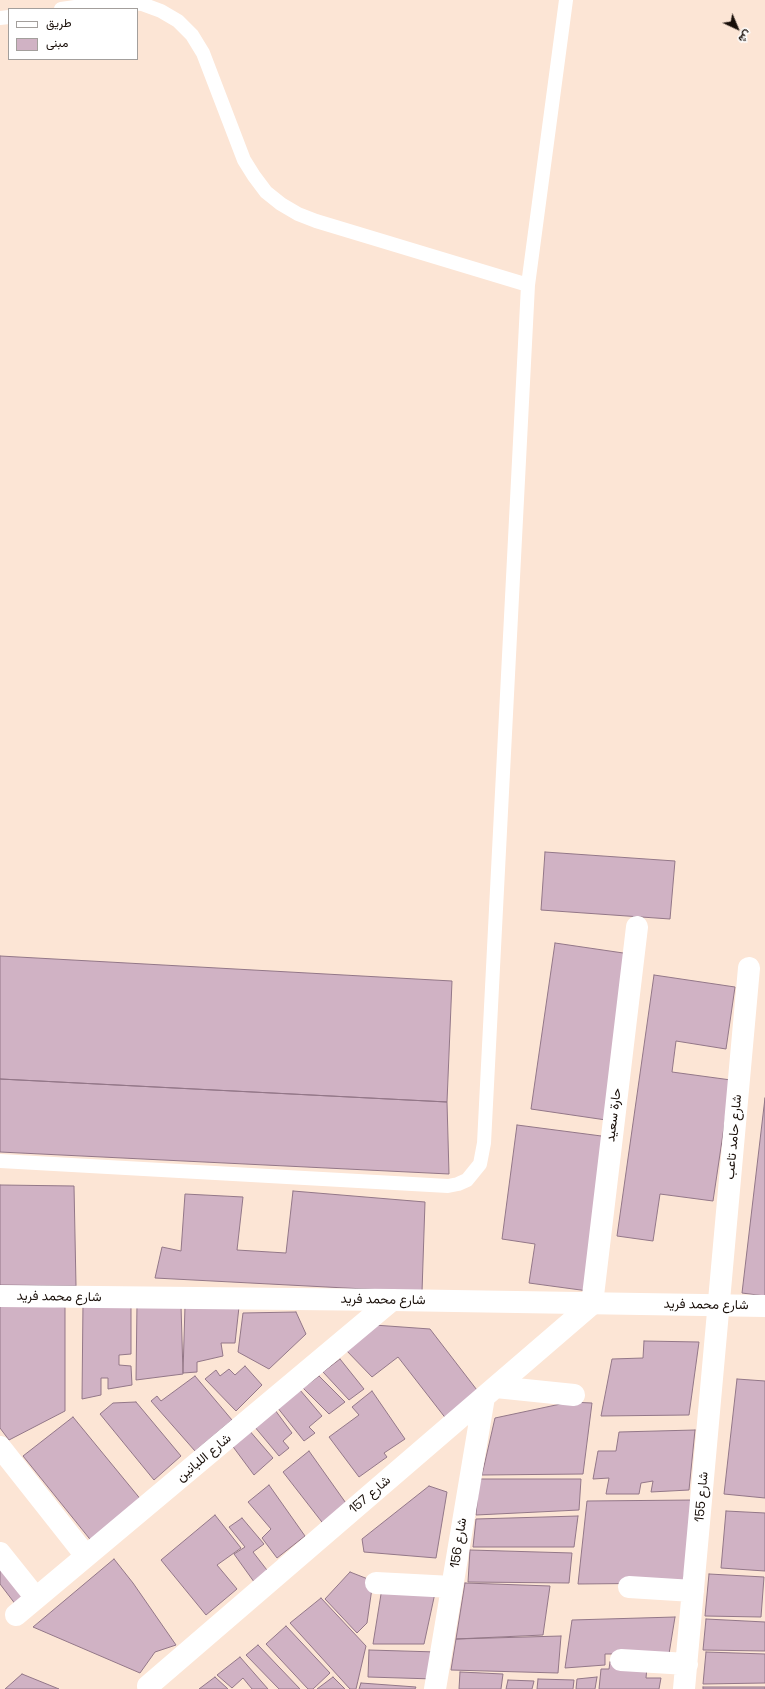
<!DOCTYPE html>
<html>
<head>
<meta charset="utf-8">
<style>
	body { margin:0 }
	#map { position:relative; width:765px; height:1689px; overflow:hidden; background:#fce5d5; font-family:"Space Grotesk",Vazirmatn,sans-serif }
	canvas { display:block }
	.legend { position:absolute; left:8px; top:8px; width:130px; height:52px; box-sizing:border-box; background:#fff; border:1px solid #a39f9c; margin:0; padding:5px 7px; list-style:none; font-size:12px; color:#180e08 }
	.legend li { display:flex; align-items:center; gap:8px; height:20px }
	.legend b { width:20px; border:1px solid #a39f9c }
	.north { position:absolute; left:717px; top:8px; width:40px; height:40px; -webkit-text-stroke:3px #fff; paint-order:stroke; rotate:136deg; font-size:11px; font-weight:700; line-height:16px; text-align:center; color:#180e08 }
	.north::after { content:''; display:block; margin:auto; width:14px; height:18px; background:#180e08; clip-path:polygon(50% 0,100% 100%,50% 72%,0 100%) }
</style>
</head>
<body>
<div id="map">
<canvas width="765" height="1689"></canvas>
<ul class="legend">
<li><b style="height:5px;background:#fff"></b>طريق</li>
<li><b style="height:11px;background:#d0b2c4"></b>مبنى</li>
</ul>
<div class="north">ش</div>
</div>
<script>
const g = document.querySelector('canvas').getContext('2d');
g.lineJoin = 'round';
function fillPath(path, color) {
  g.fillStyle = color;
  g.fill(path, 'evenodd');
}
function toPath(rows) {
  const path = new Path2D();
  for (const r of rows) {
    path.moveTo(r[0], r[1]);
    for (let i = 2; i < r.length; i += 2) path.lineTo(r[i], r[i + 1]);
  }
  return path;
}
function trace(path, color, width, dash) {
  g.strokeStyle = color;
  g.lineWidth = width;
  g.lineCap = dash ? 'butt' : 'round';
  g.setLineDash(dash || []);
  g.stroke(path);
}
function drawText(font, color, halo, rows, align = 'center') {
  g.font = font + ' "Space Grotesk",Vazirmatn,sans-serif';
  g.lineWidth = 3.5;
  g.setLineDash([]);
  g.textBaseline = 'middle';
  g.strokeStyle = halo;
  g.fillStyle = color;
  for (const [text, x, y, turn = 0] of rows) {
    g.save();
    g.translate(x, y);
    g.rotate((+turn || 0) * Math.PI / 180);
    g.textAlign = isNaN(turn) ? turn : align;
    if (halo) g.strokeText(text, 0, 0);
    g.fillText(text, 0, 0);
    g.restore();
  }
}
const building = toPath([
	[545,852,675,861,670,919,541,910,545,852],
	[555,943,630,954,606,1120,531,1109,555,943],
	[0,956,452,981,447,1102,0,1079,0,956],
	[654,975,735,987,726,1049,676,1041,672,1072,731,1080,713,1201,660,1194,653,1241,617,1236,654,975],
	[0,1079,447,1102,449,1174,0,1152,0,1079],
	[765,1098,765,1296,742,1293,765,1098],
	[517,1125,609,1137,588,1291,529,1283,535,1244,502,1239,517,1125],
	[0,1185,74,1186,76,1286,0,1285,0,1185],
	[293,1191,425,1202,422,1292,155,1278,162,1247,181,1251,185,1194,243,1197,237,1250,286,1253,293,1191],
	[83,1303,131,1303,131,1354,119,1355,119,1365,131,1366,132,1385,108,1389,108,1378,101,1378,101,1395,82,1399,83,1303],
	[0,1304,65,1307,65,1411,9,1440,0,1428,0,1304],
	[137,1304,181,1305,183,1374,136,1380,137,1304],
	[185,1306,239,1307,235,1343,221,1343,223,1356,197,1362,197,1372,183,1373,185,1306],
	[296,1312,306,1334,269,1369,238,1352,243,1313,296,1312],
	[374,1325,430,1329,480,1394,447,1420,398,1357,372,1377,345,1349,374,1325],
	[644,1341,699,1342,689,1415,601,1416,612,1359,643,1358,644,1341],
	[340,1359,364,1389,349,1400,323,1372,340,1359],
	[245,1366,262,1385,236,1411,205,1379,216,1370,220,1376,229,1369,235,1375,245,1366],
	[195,1376,232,1420,195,1451,151,1401,157,1396,161,1401,195,1376],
	[319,1376,345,1402,329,1414,303,1388,319,1376],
	[737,1379,765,1381,765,1498,724,1494,737,1379],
	[300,1390,322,1416,309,1427,315,1433,304,1441,277,1407,300,1390],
	[372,1391,405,1439,384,1453,387,1457,359,1477,329,1437,359,1415,352,1407,372,1391],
	[136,1402,181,1456,154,1480,100,1414,113,1403,136,1402],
	[570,1402,592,1403,583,1474,482,1475,495,1418,570,1402],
	[275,1410,292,1433,283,1441,289,1448,279,1456,254,1426,275,1410],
	[73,1417,142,1501,93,1543,23,1456,73,1417],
	[248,1429,273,1458,254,1475,231,1444,248,1429],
	[695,1430,689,1490,651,1492,653,1481,641,1483,639,1494,606,1494,609,1478,593,1479,598,1451,616,1451,619,1432,695,1430],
	[309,1451,348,1506,325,1526,283,1472,309,1451],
	[479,1479,581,1479,579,1510,476,1515,479,1479],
	[269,1485,305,1536,277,1558,262,1538,271,1529,248,1502,269,1485],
	[429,1486,447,1492,436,1558,364,1552,362,1539,429,1486],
	[695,1500,683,1583,578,1584,587,1501,695,1500],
	[726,1511,765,1513,765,1571,721,1568,726,1511],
	[215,1515,241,1548,217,1565,237,1589,206,1615,161,1560,215,1515],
	[578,1516,574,1547,473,1547,476,1519,578,1516],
	[242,1518,264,1544,253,1552,270,1574,257,1586,234,1554,245,1547,229,1527,242,1518],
	[470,1550,572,1553,569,1583,468,1582,470,1550],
	[0,1559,26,1595,16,1605,0,1584,0,1559],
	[114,1559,133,1583,176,1645,155,1652,140,1673,33,1627,114,1559],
	[350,1572,373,1581,367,1623,357,1633,325,1599,350,1572],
	[709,1574,764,1577,761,1617,705,1616,709,1574],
	[465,1583,550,1586,543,1635,456,1639,465,1583],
	[382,1588,435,1593,424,1644,373,1644,382,1588],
	[321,1598,366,1646,356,1689,350,1689,290,1623,321,1598],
	[675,1617,669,1654,605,1654,605,1665,565,1668,572,1620,675,1617],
	[706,1619,765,1622,765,1651,703,1650,706,1619],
	[286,1626,330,1673,313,1689,308,1689,266,1644,286,1626],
	[561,1636,558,1673,451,1670,456,1639,561,1636],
	[258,1645,300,1689,279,1689,246,1655,258,1645],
	[369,1650,437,1652,434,1679,368,1677,369,1650],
	[706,1652,765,1654,765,1683,703,1684,706,1652],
	[240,1657,268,1689,252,1689,243,1678,232,1688,217,1675,240,1657],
	[610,1662,647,1667,646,1678,661,1678,659,1689,599,1689,601,1669,609,1669,610,1662],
	[460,1672,503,1674,501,1689,459,1689,460,1672],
	[22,1674,59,1689,5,1689,22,1674],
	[215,1677,228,1689,199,1689,215,1677],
	[333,1677,345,1689,317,1689,333,1677],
	[597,1677,595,1689,576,1689,577,1679,597,1677],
	[538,1679,574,1680,573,1689,537,1689,538,1679],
	[508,1680,534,1681,532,1689,506,1689,508,1680],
	[361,1683,416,1687,415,1689,359,1689,361,1683],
	[703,1687,765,1687,765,1689,703,1689,703,1687]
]);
fillPath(building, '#d0b2c4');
trace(building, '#937788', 1);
trace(toPath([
	[61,9,102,3,122,2,142,4,161,11,178,21,192,35,203,53,244,160,254,176,266,192,281,204,298,214,316,221,528,285],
	[0,18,9,17],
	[0,1161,448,1186,458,1184,467,1180,480,1164,484,1143,528,285,566,0]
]), '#fff', 14);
trace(toPath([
	[496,1387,574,1395],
	[0,1447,86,1556],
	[0,1553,36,1598],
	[376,1583,452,1587],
	[629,1587,693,1591],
	[16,1615,392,1300],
	[621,1660,687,1664],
	[148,1686,592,1304,637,927],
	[435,1689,484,1397],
	[684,1689,749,968]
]), '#fff', 22);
trace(toPath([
	[0,1296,392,1300,765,1306]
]), '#fff', 22);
drawText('13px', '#180e08', '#fff', [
	["حارة سعيد",614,1115,-83],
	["شارع حامد تاعب",734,1137,-85],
	["شارع محمد فريد",59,1297,1],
	["شارع محمد فريد",383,1300,1],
	["شارع محمد فريد",706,1305,1],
	["شارع اللبانين",204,1458,-40],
	["شارع 157",370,1495,-41],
	["شارع 155",702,1497,-85],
	["شارع 156",459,1543,-81]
]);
</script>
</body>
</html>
